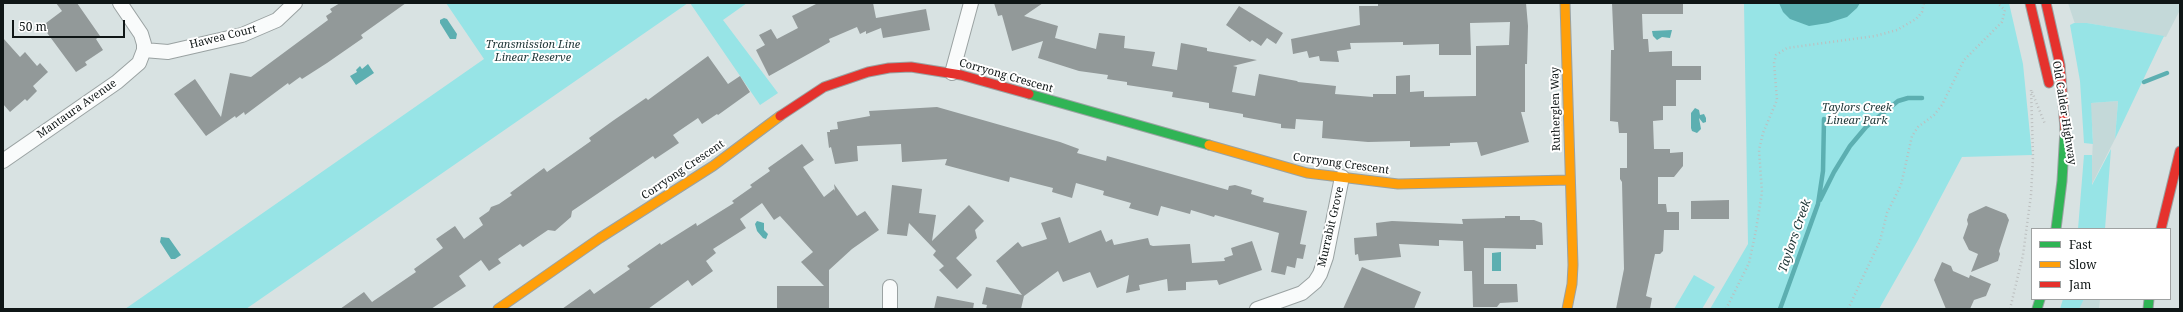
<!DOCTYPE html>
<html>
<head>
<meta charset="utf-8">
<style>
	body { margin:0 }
	#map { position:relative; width:2183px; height:312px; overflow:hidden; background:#d8e2e2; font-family:"Noto Serif",serif }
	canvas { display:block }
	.frame { position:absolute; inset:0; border:4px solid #0f1616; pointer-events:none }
	.legend { position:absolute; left:2031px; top:228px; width:140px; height:72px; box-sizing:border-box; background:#fff; border:1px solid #9fa2a2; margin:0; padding:5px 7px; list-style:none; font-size:12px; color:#0f1616 }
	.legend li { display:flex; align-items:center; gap:8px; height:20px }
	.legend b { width:20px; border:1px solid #9fa2a2 }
	.scale { position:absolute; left:12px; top:20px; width:113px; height:18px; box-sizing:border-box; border:2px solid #0f1616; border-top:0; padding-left:5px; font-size:12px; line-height:14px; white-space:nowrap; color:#0f1616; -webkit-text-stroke:3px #fff; paint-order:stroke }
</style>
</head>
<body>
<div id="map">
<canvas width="2183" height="312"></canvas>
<div class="frame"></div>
<ul class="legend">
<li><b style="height:5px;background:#30b455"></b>Fast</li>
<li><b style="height:5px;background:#ff9f0a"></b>Slow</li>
<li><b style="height:5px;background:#e5322d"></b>Jam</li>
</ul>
<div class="scale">50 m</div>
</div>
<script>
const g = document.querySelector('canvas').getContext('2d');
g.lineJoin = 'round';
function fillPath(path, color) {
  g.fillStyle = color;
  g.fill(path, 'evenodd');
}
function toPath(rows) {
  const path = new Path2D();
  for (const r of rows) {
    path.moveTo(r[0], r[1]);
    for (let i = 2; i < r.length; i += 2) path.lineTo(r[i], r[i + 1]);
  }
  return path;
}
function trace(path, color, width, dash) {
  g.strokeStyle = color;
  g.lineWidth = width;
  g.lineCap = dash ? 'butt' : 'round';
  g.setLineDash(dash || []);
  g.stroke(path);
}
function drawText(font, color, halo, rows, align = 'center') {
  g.font = font + ' "Noto Serif",serif';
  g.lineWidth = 4;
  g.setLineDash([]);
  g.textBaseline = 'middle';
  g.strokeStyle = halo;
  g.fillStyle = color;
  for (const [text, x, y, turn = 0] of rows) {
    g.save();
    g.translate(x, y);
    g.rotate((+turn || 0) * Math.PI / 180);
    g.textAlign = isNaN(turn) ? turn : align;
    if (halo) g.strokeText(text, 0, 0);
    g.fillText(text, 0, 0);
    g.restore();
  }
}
fillPath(toPath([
	[2068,3,2180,3,2180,10,2166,37,2087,23,2075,24],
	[2118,101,2115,139,2091,186,2093,137,2090,103],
	[2084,299,2100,299,2099,309,2078,309]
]), '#c4d9d9');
fillPath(toPath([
	[446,3,688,3,246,309,125,309,484,59],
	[690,3,747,3,723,20,778,93,760,105],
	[1744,3,2009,3,2023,64,2032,155,1962,157,1917,242,1879,309,1710,309,1748,244],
	[2074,23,2087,23,2164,36,2115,139,2118,101,2091,103,2093,144,2084,143,2080,81,2070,25],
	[2111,149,2105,229,2078,229,2084,155,2092,155,2092,185],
	[1694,275,1715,287,1702,309,1674,309],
	[2063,299,2084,299,2079,309,2060,309]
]), '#97e4e6');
fillPath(toPath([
	[1779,3,1860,3,1857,8,1847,17,1828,23,1809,26,1790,19,1783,12],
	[444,18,447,19,457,34,456,39,450,39,440,23,440,20],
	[1672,30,1670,38,1662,37,1657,40,1653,36,1652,31],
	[368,64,374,73,356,85,350,76,357,72,356,70,360,66,362,69],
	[1695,108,1699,110,1700,115,1704,114,1706,118,1706,122,1703,123,1699,118,1701,129,1697,133,1692,131,1691,128,1691,113],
	[757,221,764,223,764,230,768,234,766,239,763,238,757,231,755,224],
	[161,237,169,238,181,255,175,259,171,259,160,242],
	[1501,252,1501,271,1492,271,1492,253]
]), '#5cafb1');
trace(toPath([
	[2144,82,2167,73],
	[1820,200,1834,172,1850,146,1866,127,1898,101,1908,98,1922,98],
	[1780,309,1818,204,1823,171,1824,119]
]), '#5cafb1', 4.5);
fillPath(toPath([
	[56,3,77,3,100,36,96,39,103,50,85,62,87,65,76,72,42,26,62,11],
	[340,3,406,3,361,35,363,38,327,63,302,79,300,77,289,85,288,83,245,115,244,112,236,118,235,116,206,136,174,94,195,79,221,117,230,73,251,77,328,20,326,16,332,12,330,9],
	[818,3,873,3,876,18,926,9,930,30,883,38,881,28,866,34,866,31,860,34,857,27,829,39,830,42,769,76,756,50,765,45,759,35,771,29,777,39,798,28,792,16],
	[994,3,1043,3,1024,16,1058,26,1055,38,1096,49,1099,33,1125,36,1124,48,1155,52,1152,66,1177,70,1181,43,1207,48,1207,51,1257,60,1233,66,1237,67,1232,92,1255,96,1259,74,1297,81,1298,82,1336,86,1335,94,1373,97,1373,94,1396,94,1396,76,1410,75,1410,92,1424,91,1424,97,1476,96,1476,46,1509,45,1510,22,1470,23,1471,55,1439,55,1439,44,1403,45,1403,42,1350,43,1351,49,1337,51,1339,62,1320,61,1319,56,1309,58,1307,51,1293,54,1291,39,1360,25,1359,6,1378,6,1378,3,1526,3,1528,26,1527,64,1525,64,1525,112,1521,112,1529,142,1481,156,1477,142,1450,143,1450,146,1410,147,1410,141,1368,142,1322,138,1323,121,1296,119,1295,129,1281,128,1281,124,1243,117,1243,114,1209,108,1209,103,1172,97,1173,92,1127,85,1127,82,1107,79,1108,75,1079,71,1038,58,1043,41,1012,51,1002,15,998,16],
	[1612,3,1683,3,1683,14,1642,14,1643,39,1648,39,1649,52,1672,51,1672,66,1701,66,1701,80,1676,80,1676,106,1663,106,1663,120,1653,121,1654,149,1670,149,1670,153,1683,152,1683,166,1674,177,1658,177,1658,204,1666,204,1667,212,1679,212,1679,230,1664,230,1663,251,1660,254,1655,254,1646,296,1652,298,1650,309,1616,309,1624,269,1622,182,1620,179,1620,168,1627,168,1627,133,1619,133,1618,122,1610,121,1611,50,1614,50],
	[1239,6,1283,33,1276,44,1267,38,1261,46,1252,40,1250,42,1226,25],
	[3,38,20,57,25,52,37,66,40,63,48,72,33,86,37,91,27,101,25,99,10,112,3,104],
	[708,56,728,84,740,76,750,92,718,115,717,114,702,124,698,118,673,135,679,143,655,159,653,156,572,211,571,217,555,231,548,230,523,247,520,244,498,259,501,263,489,271,481,260,459,276,466,286,431,309,340,309,364,292,372,302,416,272,414,269,443,248,436,239,455,226,464,239,483,225,479,218,489,211,491,207,499,204,512,195,510,193,544,168,547,172,591,141,589,138,614,120,646,98,648,100],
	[937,107,1060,142,1079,149,1077,153,1106,161,1107,156,1228,190,1229,186,1235,185,1252,190,1251,194,1264,198,1263,202,1307,211,1300,244,1306,245,1303,259,1297,258,1295,268,1287,266,1285,275,1271,272,1279,233,1215,215,1214,217,1191,210,1190,214,1161,206,1158,216,1129,208,1131,203,1103,195,1104,191,1076,183,1072,198,1052,192,1053,188,1010,177,1009,182,945,165,947,159,902,162,901,144,857,146,858,161,835,164,831,147,829,148,827,132,830,132,830,130,838,129,837,122,870,116,869,111],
	[802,144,814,160,803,167,824,197,834,189,835,191,834,184,857,216,865,211,879,230,852,249,829,270,829,309,777,309,777,286,824,286,801,262,813,252,780,216,774,220,762,203,740,219,746,228,713,249,716,253,706,261,713,271,692,286,688,280,648,309,562,309,590,289,594,294,630,269,627,266,660,243,661,245,696,223,697,226,734,203,732,201,752,187,750,185,770,171,768,168],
	[892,185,922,189,919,213,936,215,932,241,969,205,984,221,975,230,977,238,956,258,972,275,957,289,939,270,944,266,933,255,936,251,909,223,907,236,887,234],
	[1729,200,1729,219,1691,219,1691,201],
	[1986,206,2006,214,2009,220,1999,251,2000,254,1998,261,1971,272,1978,254,1969,250,1963,238,1968,224,1967,220,1969,214],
	[1505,216,1520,216,1520,220,1534,220,1542,223,1543,245,1536,245,1536,249,1484,248,1484,284,1517,284,1518,302,1500,303,1497,307,1473,307,1472,271,1464,271,1463,241,1439,240,1439,246,1399,244,1401,257,1359,261,1358,254,1355,255,1354,238,1377,236,1376,223,1392,221,1463,224,1462,219,1505,218],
	[1060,217,1069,243,1101,230,1106,242,1112,239,1114,245,1148,238,1150,245,1153,246,1190,244,1192,263,1225,261,1224,258,1233,255,1231,248,1252,241,1262,270,1219,285,1217,280,1186,282,1186,290,1168,291,1167,279,1139,285,1140,290,1126,293,1129,275,1097,288,1090,272,1063,282,1058,271,1024,296,1021,309,986,309,987,305,982,304,986,287,1022,295,996,261,1018,242,1022,247,1047,239,1041,223],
	[1942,262,1951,266,1953,271,1969,278,1970,275,1991,284,1986,296,1974,300,1970,309,1946,309,1934,280],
	[1362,267,1421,292,1414,309,1343,309],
	[937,296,974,303,973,309,934,309]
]), '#929999');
const street = toPath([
	[144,50,168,52,242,35,277,20,295,3],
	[952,73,971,3],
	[3,161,117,82,139,63,144,50,144,44,141,34,120,3],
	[890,309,890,287],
	[1257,309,1302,293,1315,282,1320,274,1326,257,1342,177]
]);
const fast = toPath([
	[1029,94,1209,145],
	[2056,229,2062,181,2065,129],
	[2037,309,2040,299],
	[2148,309,2149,299]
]);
const slow = toPath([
	[1565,3,1573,265,1572,284,1567,309],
	[1209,145,1307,173,1398,184,1569,180],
	[498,309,600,238,713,166,780,116]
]);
const jam = toPath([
	[2030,3,2049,83],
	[2046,3,2060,65,2065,129],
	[780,116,824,87,868,72,889,68,911,67,961,75,1029,94],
	[2161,229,2180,151]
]);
trace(street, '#9aa2a2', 16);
trace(fast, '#9aa2a2', 11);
trace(slow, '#9aa2a2', 11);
trace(jam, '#9aa2a2', 11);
trace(toPath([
	[2032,92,2045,124],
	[1726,309,1749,263,1756,230,1762,192,1759,150,1763,133,1777,100,1774,63,1776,55,1787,48,1875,36,1897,30,1916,19,1922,12,1924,3],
	[1848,309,1880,241,1887,213,1901,185,1912,136,1918,127,1934,115,1942,105,1964,60,2002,22,2005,10,1997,3],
	[2010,309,2023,255,2031,195,2033,157,2031,88]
]), '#bcbfbf', 2.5, [1, 3]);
trace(street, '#f9fbfb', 14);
trace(fast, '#30b455', 9);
trace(slow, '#ff9f0a', 9);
trace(jam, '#e5322d', 9);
drawText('11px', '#0f1616', '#fff', [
	["Hawea Court",223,37,-14],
	["Corryong Crescent",1006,76,16],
	["Mantaura Avenue",77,109,-35],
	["Rutherglen Way",1556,109,-91],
	["Old Calder Highway",2064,113,81],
	["Corryong Crescent",1341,164,8],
	["Corryong Crescent",683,170,-34],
	["Murrabit Grove",1331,227,-77]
]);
drawText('italic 11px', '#203839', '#fff', [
	["Transmission Line",533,45],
	["Linear Reserve",533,58],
	["Taylors Creek",1857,108],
	["Linear Park",1857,121]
]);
drawText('italic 12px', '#193131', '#fff', [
	["Taylors Creek",1795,236,-71]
]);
</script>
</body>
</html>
